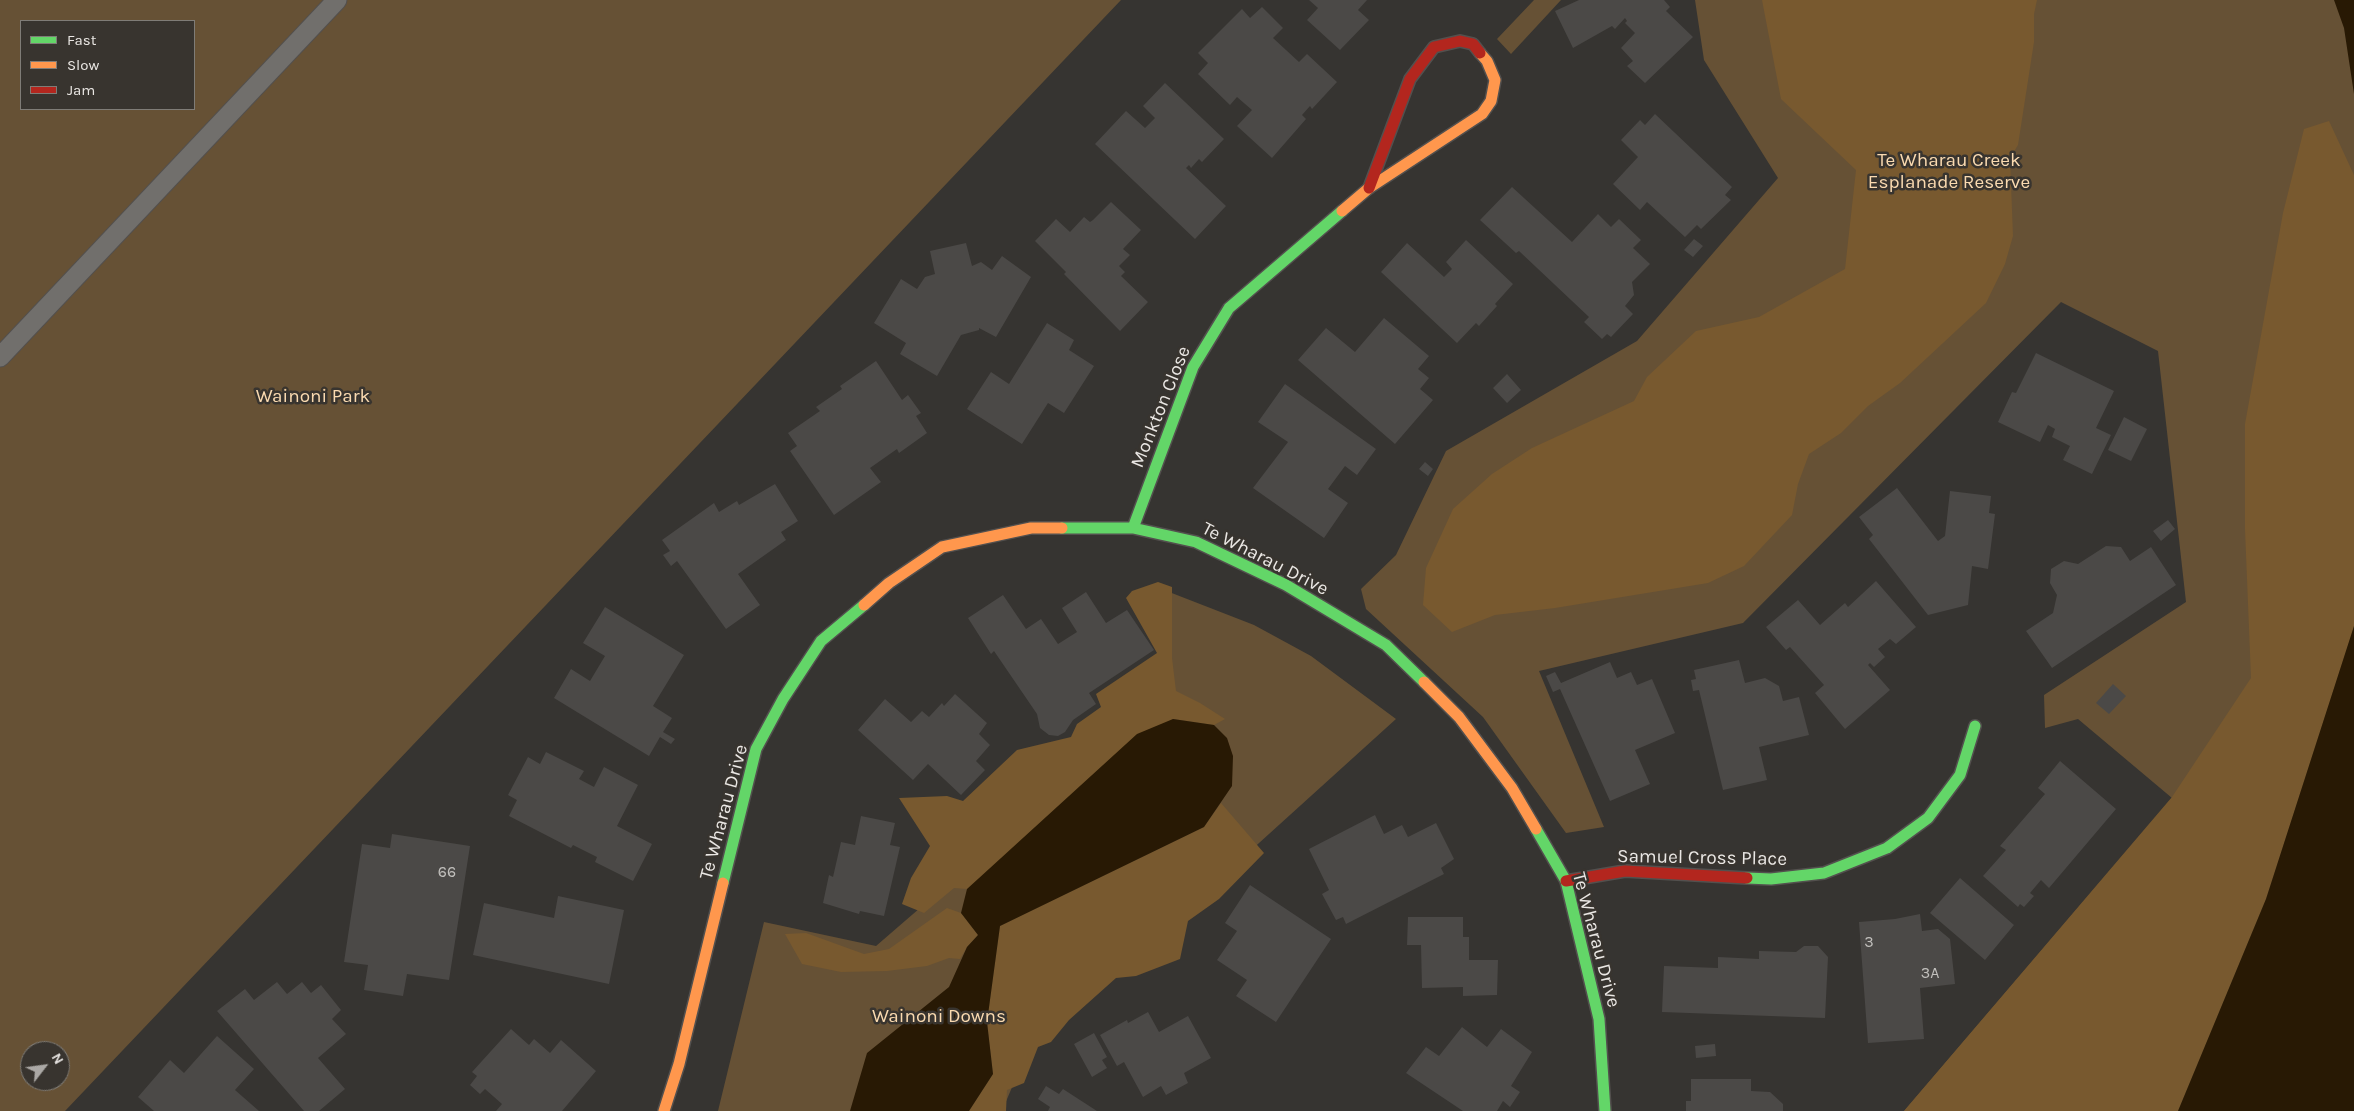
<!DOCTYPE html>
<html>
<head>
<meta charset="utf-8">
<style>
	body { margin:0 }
	#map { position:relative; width:2354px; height:1111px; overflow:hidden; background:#363431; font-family:Karla,sans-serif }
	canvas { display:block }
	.legend { position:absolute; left:20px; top:20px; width:175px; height:90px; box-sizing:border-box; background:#38342f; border:1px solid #7f7c77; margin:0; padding:6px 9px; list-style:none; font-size:15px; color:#eae7e4 }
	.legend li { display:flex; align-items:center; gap:10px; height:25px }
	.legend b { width:25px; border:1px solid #7f7c77 }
	.north { position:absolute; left:20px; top:1041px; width:50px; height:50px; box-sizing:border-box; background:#38342f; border:1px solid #7f7c77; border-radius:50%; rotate:60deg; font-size:14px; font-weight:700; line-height:20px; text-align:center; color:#eae7e4 }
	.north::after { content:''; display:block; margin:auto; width:18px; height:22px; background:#aba8a5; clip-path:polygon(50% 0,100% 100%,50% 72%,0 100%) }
</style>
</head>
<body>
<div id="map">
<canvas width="2354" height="1111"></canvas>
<ul class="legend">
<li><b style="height:6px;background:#63d668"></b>Fast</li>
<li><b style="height:6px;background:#ff974d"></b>Slow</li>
<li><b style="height:6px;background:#b3261e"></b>Jam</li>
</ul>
<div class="north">N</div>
</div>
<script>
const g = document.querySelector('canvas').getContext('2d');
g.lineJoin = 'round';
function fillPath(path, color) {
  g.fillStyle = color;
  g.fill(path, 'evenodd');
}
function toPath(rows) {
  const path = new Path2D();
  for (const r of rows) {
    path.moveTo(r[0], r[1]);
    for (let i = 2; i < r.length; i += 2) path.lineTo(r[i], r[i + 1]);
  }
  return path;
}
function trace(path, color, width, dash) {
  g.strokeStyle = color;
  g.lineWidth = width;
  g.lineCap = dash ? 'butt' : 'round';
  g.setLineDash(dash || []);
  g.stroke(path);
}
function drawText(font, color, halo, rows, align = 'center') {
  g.font = font + ' Karla,sans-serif';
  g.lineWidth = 5;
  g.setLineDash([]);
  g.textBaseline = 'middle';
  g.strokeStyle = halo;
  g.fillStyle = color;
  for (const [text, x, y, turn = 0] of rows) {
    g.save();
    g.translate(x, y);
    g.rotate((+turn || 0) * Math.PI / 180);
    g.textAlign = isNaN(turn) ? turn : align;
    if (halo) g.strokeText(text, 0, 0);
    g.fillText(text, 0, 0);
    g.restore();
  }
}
fillPath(toPath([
	[0,0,1121,0,65,1111,0,1111],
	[21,21,194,21,194,109,21,109],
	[30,1051,60,1051,60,1081,30,1081],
	[1534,0,1561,0,1511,54,1497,39],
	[1695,0,2354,0,2354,1111,1904,1111,2172,798,2078,719,2045,728,2044,695,2186,602,2158,351,2061,302,1743,623,1539,671,1604,827,1566,833,1483,717,1366,609,1361,589,1396,555,1446,451,1637,341,1778,178,1704,60],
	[1164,590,1254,625,1311,656,1396,719,1026,1054,1002,1111,718,1111,764,922,876,946,1163,698]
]), '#665135');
fillPath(toPath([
	[1762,0,2037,0,2034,14,2034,42,2018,145,2010,158,2013,236,2005,264,1986,303,1900,383,1868,406,1841,433,1809,454,1798,484,1792,515,1744,566,1708,583,1555,608,1495,615,1452,632,1423,605,1426,568,1453,509,1492,474,1532,448,1634,401,1647,377,1696,331,1759,317,1845,269,1856,170,1781,99],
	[2329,121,2354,175,2354,627,2266,899,2178,1111,1904,1111,2172,797,2251,678,2245,529,2245,424,2283,213,2304,129],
	[1158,582,1172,587,1172,658,1176,691,1200,703,1225,719,1214,725,1173,719,967,889,954,888,924,913,902,904,911,878,930,846,899,798,947,796,963,801,1017,750,1071,737,1077,724,1101,707,1096,694,1157,653,1126,598,1132,591],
	[1221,803,1264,853,1219,899,1188,921,1180,959,1136,976,1116,978,1069,1020,1051,1042,1038,1047,1024,1083,1007,1090,1006,1111,969,1111,993,1074,987,1022,1000,926,1204,827],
	[947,908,961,913,978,935,967,947,960,959,949,958,927,966,887,971,841,972,802,964,785,934,806,933,864,954,889,949]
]), '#78592f');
fillPath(toPath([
	[2334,0,2354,0,2354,94,2344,28],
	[2354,626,2354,1111,2178,1111,2266,899],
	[1173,719,1214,725,1227,738,1233,756,1232,786,1204,827,1000,926,987,1022,993,1074,969,1111,850,1111,867,1053,949,987,967,947,978,935,961,913,967,889,1137,734]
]), '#281904');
fillPath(toPath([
	[1309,0,1367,0,1358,10,1369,20,1340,50,1307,20,1318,8],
	[1579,0,1664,0,1670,7,1666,11,1693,37,1645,83,1627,66,1633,61,1621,48,1635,33,1625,23,1627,21,1625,18,1615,29,1612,26,1573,48,1555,11],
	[1262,7,1283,28,1273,38,1299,62,1307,54,1337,82,1312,109,1310,106,1302,115,1306,119,1272,158,1237,126,1252,110,1237,97,1230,105,1198,74,1208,63,1198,53,1242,9,1250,18],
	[1165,83,1224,139,1202,162,1199,159,1191,168,1189,165,1186,168,1226,206,1195,239,1095,144,1126,111,1145,128,1155,118,1143,106],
	[1655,114,1732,187,1725,195,1731,200,1701,229,1697,225,1685,237,1647,202,1640,210,1613,184,1638,157,1621,140,1640,120,1645,125],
	[1512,187,1572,242,1598,214,1611,227,1619,219,1641,240,1633,248,1650,264,1632,282,1634,295,1625,306,1633,314,1611,337,1607,334,1602,339,1584,322,1589,317,1519,251,1516,253,1480,220],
	[1111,202,1141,230,1123,249,1130,255,1119,266,1125,272,1121,276,1148,302,1120,331,1064,274,1066,272,1035,241,1056,219,1070,232,1084,217,1090,222,1093,220],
	[1694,239,1703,246,1693,257,1684,250],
	[1466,240,1513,284,1495,304,1497,306,1479,326,1476,323,1457,343,1381,272,1407,243,1444,277,1452,269,1446,262],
	[966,243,972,266,981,262,992,270,1002,256,1031,277,996,337,979,328,979,330,961,335,937,376,900,354,906,343,874,323,901,279,917,289,925,277,935,274,930,251],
	[1384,318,1429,356,1418,369,1429,378,1420,389,1433,400,1395,444,1298,360,1326,328,1355,352],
	[1047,323,1074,340,1069,350,1094,366,1064,413,1048,403,1022,444,967,409,991,372,1009,384],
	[2036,353,2114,391,2096,428,2111,435,2092,474,2063,460,2070,446,2052,437,2055,429,2048,425,2040,442,1998,422,2012,392,2016,393],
	[876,361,902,400,908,395,921,413,916,416,927,433,899,453,897,449,870,468,881,482,834,515,790,451,797,446,788,433,820,411,816,407,842,389,840,386],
	[1507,374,1521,390,1507,403,1493,388],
	[1285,384,1376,449,1357,475,1345,466,1328,489,1348,503,1324,538,1253,488,1288,442,1258,422],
	[2124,417,2147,429,2131,461,2108,450],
	[1425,462,1433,469,1428,476,1419,469],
	[775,484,798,521,781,532,786,540,738,574,760,605,726,629,677,561,671,566,663,555,670,551,662,540,714,503,719,512,737,501,739,505],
	[1897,488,1938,541,1945,536,1950,491,1991,496,1989,513,1995,514,1988,569,1972,566,1968,605,1928,615,1869,539,1873,535,1859,517],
	[2168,520,2175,529,2161,541,2153,531],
	[2106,546,2121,547,2130,561,2151,547,2176,585,2052,668,2026,631,2053,613,2057,595,2050,583,2051,569,2064,561,2078,564],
	[1876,581,1916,627,1896,644,1890,639,1878,649,1885,657,1874,667,1870,663,1868,665,1890,690,1845,729,1815,693,1824,685,1790,647,1786,650,1766,627,1798,600,1820,625,1845,603,1848,607],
	[1086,592,1106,623,1127,610,1154,650,1089,693,1096,704,1073,720,1065,732,1058,736,1049,735,1040,728,1037,714,994,651,991,654,968,618,1003,595,1026,629,1041,619,1058,644,1077,632,1062,608],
	[605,607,684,655,653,706,672,718,663,732,675,739,671,744,660,737,649,756,554,698,571,669,590,681,605,656,583,643],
	[1739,660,1745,683,1765,678,1779,686,1783,701,1799,697,1809,735,1759,747,1767,780,1723,790,1699,690,1693,691,1691,680,1696,679,1694,670],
	[1610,662,1617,678,1631,672,1637,685,1652,679,1675,733,1635,750,1650,784,1610,801,1560,689,1553,692,1546,676,1555,672,1561,683],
	[2113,684,2126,696,2109,714,2096,703],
	[955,694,987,723,979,734,990,745,976,761,985,770,961,795,928,764,913,780,858,730,885,699,911,722,922,711,929,717,942,703,944,706],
	[546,752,584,771,579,779,594,787,604,767,638,785,617,826,652,844,633,881,595,862,597,857,573,845,571,848,509,816,517,800,508,795,528,757,540,764],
	[2060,761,2116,809,2049,888,2041,880,2030,893,2034,896,2024,907,2020,904,2018,907,1983,876,2006,850,2000,846,2045,794,2038,788],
	[1375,815,1384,834,1402,825,1408,837,1436,823,1454,859,1441,868,1444,874,1346,924,1343,917,1336,920,1322,894,1329,890,1309,849],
	[861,816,895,823,890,845,900,847,884,916,860,911,859,914,823,903,829,875,833,877,841,842,855,845],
	[392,834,470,846,449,980,407,974,403,996,364,990,368,965,344,962,362,844,390,848],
	[1960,878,2014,925,1985,960,1930,913],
	[1250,885,1331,939,1276,1022,1236,996,1247,980,1217,960,1237,931,1225,923],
	[558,896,624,910,609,984,473,955,484,903,554,918],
	[1920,914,1922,931,1938,929,1950,939,1955,984,1920,988,1924,1039,1868,1043,1859,922,1895,919],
	[1408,917,1463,917,1463,937,1469,937,1469,960,1498,960,1497,995,1463,996,1463,987,1422,988,1421,945,1407,945],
	[1804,946,1818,946,1828,957,1825,1018,1662,1012,1664,966,1718,968,1718,957,1759,959,1759,951,1796,952],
	[277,982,287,994,302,982,311,993,321,985,341,1010,332,1019,346,1034,318,1058,345,1089,319,1111,304,1111,217,1011,245,989,254,1000],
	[1148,1012,1159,1032,1188,1016,1211,1058,1184,1073,1188,1083,1166,1095,1161,1086,1143,1097,1124,1062,1117,1066,1100,1035,1127,1020,1128,1023],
	[1462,1027,1487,1047,1501,1029,1532,1052,1511,1086,1520,1092,1510,1107,1503,1101,1497,1111,1463,1111,1406,1073,1426,1047,1439,1056],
	[511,1029,529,1045,534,1039,550,1053,561,1040,596,1071,562,1111,496,1111,502,1104,485,1089,480,1094,470,1085,477,1076,472,1072],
	[1094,1033,1107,1057,1102,1060,1107,1068,1092,1077,1074,1044],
	[217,1036,254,1069,235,1090,259,1111,154,1111,138,1097,170,1060,184,1073],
	[1715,1044,1716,1056,1696,1058,1695,1046],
	[1691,1079,1751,1079,1751,1091,1770,1092,1783,1104,1783,1111,1686,1111,1686,1101,1691,1101],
	[1046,1086,1059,1094,1063,1089,1097,1111,1048,1111,1050,1107,1038,1099]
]), '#4b4947');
const lane = toPath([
	[0,357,337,0]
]);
const fast = toPath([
	[1062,528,1133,528,1196,542,1286,585,1386,645,1424,682],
	[1133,528,1193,367,1229,308,1342,211],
	[1536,829,1566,881,1599,1019,1605,1111],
	[1747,878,1771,879,1824,873,1887,848,1928,818,1960,775,1975,726],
	[723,883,756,749,783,699,821,641,864,605]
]);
const slow = toPath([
	[1342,211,1369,188,1482,114,1491,101,1495,80,1487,61,1480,53],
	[864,605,889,583,942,547,1031,528,1062,528],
	[1424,682,1459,717,1512,788,1536,829],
	[664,1111,679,1064,723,883]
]);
const jam = toPath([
	[1369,188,1410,79,1434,47,1460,41,1473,44,1480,53],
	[1566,881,1625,871,1747,878]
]);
trace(lane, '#53504e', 21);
trace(fast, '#53504e', 14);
trace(slow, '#53504e', 14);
trace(jam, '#53504e', 14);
trace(lane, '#716f6c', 19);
trace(fast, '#63d668', 11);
trace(slow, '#ff974d', 11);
trace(jam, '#b3261e', 11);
drawText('16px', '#c2c0bd', null, [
	["66",447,872],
	["3",1869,942],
	["3A",1930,973]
]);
drawText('19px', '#fadab0', '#38342f', [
	["Te Wharau Creek",1949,161],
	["Esplanade Reserve",1949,183],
	["Wainoni Park",313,397],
	["Wainoni Downs",939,1017]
]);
drawText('19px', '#eae7e4', '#38342f', [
	["Monkton Close",1161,407,-68],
	["Te Wharau Drive",1265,559,27],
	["Te Wharau Drive",724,812,-75],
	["Samuel Cross Place",1702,858,1],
	["Te Wharau Drive",1596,940,75]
]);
</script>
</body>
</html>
